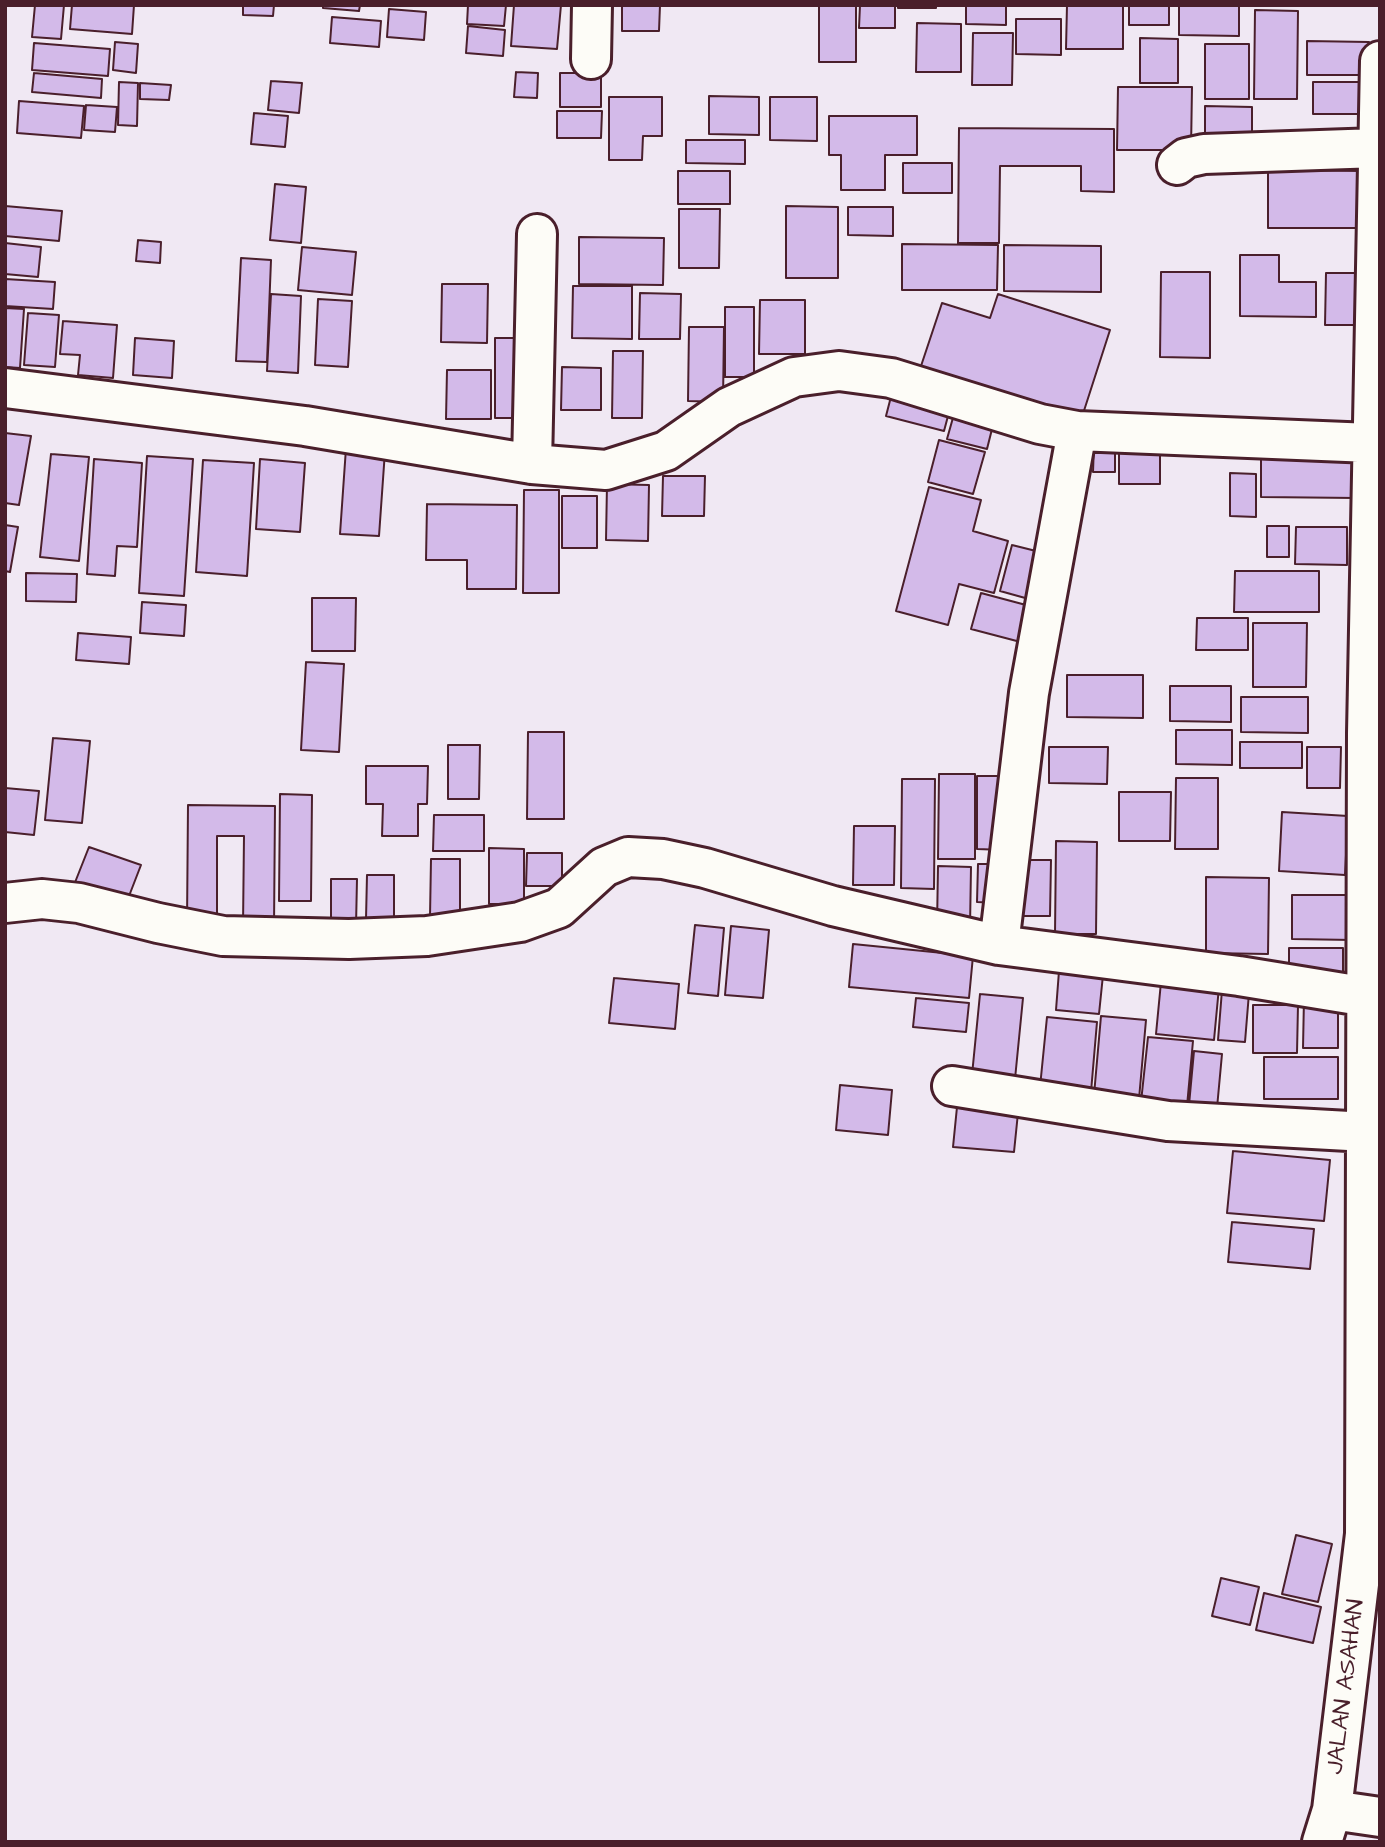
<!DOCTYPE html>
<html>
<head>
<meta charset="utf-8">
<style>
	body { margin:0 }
	#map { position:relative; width:1385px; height:1847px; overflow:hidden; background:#f0e8f3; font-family:"Architects Daughter",sans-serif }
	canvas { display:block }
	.frame { position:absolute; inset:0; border:7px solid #4a1f2b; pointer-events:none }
</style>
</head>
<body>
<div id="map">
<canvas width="1385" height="1847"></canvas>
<div class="frame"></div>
</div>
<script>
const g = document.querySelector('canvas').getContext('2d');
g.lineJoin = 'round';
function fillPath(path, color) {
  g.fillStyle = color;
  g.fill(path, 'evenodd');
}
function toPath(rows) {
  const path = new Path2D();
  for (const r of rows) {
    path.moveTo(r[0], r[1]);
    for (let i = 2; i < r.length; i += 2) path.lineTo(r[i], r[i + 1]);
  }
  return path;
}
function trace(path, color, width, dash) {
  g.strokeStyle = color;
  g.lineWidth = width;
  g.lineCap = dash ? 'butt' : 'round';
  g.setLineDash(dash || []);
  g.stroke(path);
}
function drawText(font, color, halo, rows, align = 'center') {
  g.font = font + ' "Architects Daughter",sans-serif';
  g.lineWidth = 7;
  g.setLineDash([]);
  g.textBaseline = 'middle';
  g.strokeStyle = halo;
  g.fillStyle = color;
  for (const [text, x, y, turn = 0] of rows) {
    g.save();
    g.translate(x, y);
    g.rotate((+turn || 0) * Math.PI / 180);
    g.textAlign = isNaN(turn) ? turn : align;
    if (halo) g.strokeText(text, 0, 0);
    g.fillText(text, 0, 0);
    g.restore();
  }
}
const building = toPath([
	[35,5,64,5,61,39,32,37,35,5],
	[72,5,134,5,132,34,70,29,72,5],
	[243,5,274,5,273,16,243,15,243,5],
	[323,5,360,5,359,11,323,8,323,5],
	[468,5,506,5,504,26,467,24,468,5],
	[514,5,561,5,557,49,511,46,514,5],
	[622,5,660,5,659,31,622,31,622,5],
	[819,5,856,5,856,62,819,62,819,5],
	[860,5,895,5,895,28,859,28,860,5],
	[898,5,936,5,936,8,898,8,898,5],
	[966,5,1006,5,1006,25,966,24,966,5],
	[1067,5,1123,5,1123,49,1066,49,1067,5],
	[1129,5,1169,5,1169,25,1129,25,1129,5],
	[1179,5,1239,5,1239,36,1179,35,1179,5],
	[389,9,426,12,424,40,387,37,389,9],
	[1255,10,1298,11,1297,99,1254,99,1255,10],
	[332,17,381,21,379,47,330,43,332,17],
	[1016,19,1061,19,1061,55,1016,54,1016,19],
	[917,23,961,24,961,72,916,72,917,23],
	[468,26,505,30,503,56,466,53,468,26],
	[973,33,1013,33,1012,85,972,85,973,33],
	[1140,38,1178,39,1178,83,1140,83,1140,38],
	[1307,41,1369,42,1369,75,1307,75,1307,41],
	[115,42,138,44,136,73,113,70,115,42],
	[34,43,110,49,108,76,32,70,34,43],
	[1205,44,1249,44,1249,99,1205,99,1205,44],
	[516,72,538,73,537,98,514,97,516,72],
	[34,73,102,79,101,98,32,92,34,73],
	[560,73,601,73,601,107,560,107,560,73],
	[271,81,302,83,299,113,268,110,271,81],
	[119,82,138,83,137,126,118,125,119,82],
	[1313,82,1369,82,1368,114,1313,114,1313,82],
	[140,83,171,85,169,100,140,99,140,83],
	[1118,87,1192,87,1191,150,1117,150,1118,87],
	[709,96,759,97,759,135,709,134,709,96],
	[609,97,662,97,662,136,643,136,642,160,609,160,609,97],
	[770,97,817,97,817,141,770,140,770,97],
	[19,101,84,106,81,138,17,133,19,101],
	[86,105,117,107,115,132,84,130,86,105],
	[1205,106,1252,107,1252,144,1205,143,1205,106],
	[557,111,602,111,601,138,557,138,557,111],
	[254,113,288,116,285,147,251,144,254,113],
	[829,116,917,116,917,155,885,155,885,190,841,190,841,155,829,155,829,116],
	[959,128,1114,129,1114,192,1081,191,1081,166,1000,166,999,243,958,243,959,128],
	[686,140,745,140,745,164,686,163,686,140],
	[903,163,952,163,952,193,903,193,903,163],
	[1268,170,1362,171,1361,228,1268,228,1268,170],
	[678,171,730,171,730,204,678,204,678,171],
	[275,184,306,187,301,243,270,240,275,184],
	[5,206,62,211,59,241,5,236,5,206],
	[786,206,838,207,838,278,786,278,786,206],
	[848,207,893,207,893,236,848,235,848,207],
	[679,209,720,209,719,268,679,268,679,209],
	[579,237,664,238,663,285,579,284,579,237],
	[138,240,161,242,160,263,136,261,138,240],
	[5,243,41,247,38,277,5,274,5,243],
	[902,244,998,245,997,290,902,290,902,244],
	[1004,245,1101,246,1101,292,1004,291,1004,245],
	[302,247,356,252,352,295,298,290,302,247],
	[1240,255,1279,255,1279,282,1316,282,1316,317,1240,316,1240,255],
	[241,258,271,260,267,362,236,361,241,258],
	[1161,272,1210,272,1210,358,1160,357,1161,272],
	[1326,273,1364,273,1363,325,1325,325,1326,273],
	[5,279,55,282,53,309,5,306,5,279],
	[442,284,488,284,487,343,441,342,442,284],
	[573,286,632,286,632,339,572,338,573,286],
	[640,293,681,294,680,339,639,339,640,293],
	[271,294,301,296,298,373,267,371,271,294],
	[998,294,1110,330,1081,420,920,369,942,303,990,318,998,294],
	[318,299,352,301,348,367,315,365,318,299],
	[760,300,805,300,805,354,759,354,760,300],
	[725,307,754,307,754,377,725,377,725,307],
	[5,308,24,309,20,368,5,367,5,308],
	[28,313,59,315,55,367,24,365,28,313],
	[63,321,117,325,113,378,78,375,80,355,60,354,63,321],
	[689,327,724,327,723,402,688,401,689,327],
	[135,338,174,341,172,378,133,375,135,338],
	[495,338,524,338,523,418,495,418,495,338],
	[613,351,643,351,642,418,612,418,613,351],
	[562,367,601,368,601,410,561,410,562,367],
	[447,370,491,370,491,419,446,419,447,370],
	[894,385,952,401,944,431,886,416,894,385],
	[956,407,995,417,987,449,947,439,956,407],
	[5,433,31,436,19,505,5,503,5,433],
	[939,440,985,452,973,494,928,482,939,440],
	[1094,444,1115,444,1115,472,1093,472,1094,444],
	[346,448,385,451,379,536,340,534,346,448],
	[1119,448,1160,449,1160,484,1119,484,1119,448],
	[51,454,89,457,79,561,40,557,51,454],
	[1261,454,1357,454,1356,498,1261,497,1261,454],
	[147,456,193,459,184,596,139,593,147,456],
	[94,459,142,463,137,547,117,546,115,576,87,574,94,459],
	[260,459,305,463,300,532,256,529,260,459],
	[203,460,254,463,247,576,196,572,203,460],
	[1230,473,1256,474,1256,517,1230,516,1230,473],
	[663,476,705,476,704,516,662,516,663,476],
	[607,484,649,485,648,541,606,540,607,484],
	[929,487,981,500,973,531,1008,541,994,593,959,584,948,625,896,611,929,487],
	[524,490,559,490,559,593,523,593,524,490],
	[562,496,597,496,597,548,562,548,562,496],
	[427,504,517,505,516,589,467,589,467,560,426,560,427,504],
	[5,525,18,527,10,572,5,571,5,525],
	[1267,526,1289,526,1289,557,1267,557,1267,526],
	[1296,527,1347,527,1347,565,1295,564,1296,527],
	[1012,545,1048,554,1036,601,1000,591,1012,545],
	[1235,571,1319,571,1319,612,1234,612,1235,571],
	[26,573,77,574,76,602,26,601,26,573],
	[981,593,1041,609,1032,645,971,629,981,593],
	[312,598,356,598,355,651,312,651,312,598],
	[142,602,186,605,184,636,140,633,142,602],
	[1197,618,1248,618,1248,650,1196,650,1197,618],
	[1253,623,1307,623,1306,687,1253,687,1253,623],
	[78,633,131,637,129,664,76,660,78,633],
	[306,662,344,664,339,752,301,750,306,662],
	[1067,675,1143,675,1143,718,1067,717,1067,675],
	[1170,686,1231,686,1231,722,1170,721,1170,686],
	[1241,697,1308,697,1308,733,1241,732,1241,697],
	[1176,730,1232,730,1232,765,1176,764,1176,730],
	[528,732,564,732,564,819,527,819,528,732],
	[53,738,90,741,82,823,45,820,53,738],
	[1240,742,1302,742,1302,768,1240,768,1240,742],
	[448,745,480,745,479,799,448,799,448,745],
	[1049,747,1108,747,1107,784,1049,783,1049,747],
	[1307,747,1341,747,1340,788,1307,788,1307,747],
	[366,766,428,766,427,804,418,804,418,836,382,836,383,804,366,804,366,766],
	[939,774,975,774,975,859,938,859,939,774],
	[977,776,1005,776,1004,850,977,849,977,776],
	[1176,778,1218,778,1218,849,1175,849,1176,778],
	[902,779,935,779,934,889,901,888,902,779],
	[5,788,39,791,34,835,5,832,5,788],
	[1119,792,1171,792,1170,841,1119,841,1119,792],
	[280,794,312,795,311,901,279,901,280,794],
	[188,805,275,806,274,927,243,926,244,836,217,836,217,923,187,923,188,805],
	[1282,812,1348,816,1345,875,1279,871,1282,812],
	[434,815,484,815,484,851,433,851,434,815],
	[854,826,895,826,894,885,853,885,854,826],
	[1056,841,1097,842,1096,934,1055,934,1056,841],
	[89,847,141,865,124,909,72,890,89,847],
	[489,848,524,849,524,904,489,904,489,848],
	[527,853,562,853,562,886,526,886,527,853],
	[431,859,460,859,460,917,430,917,431,859],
	[1018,860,1051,860,1050,916,1017,916,1018,860],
	[978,864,1002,864,1000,903,977,902,978,864],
	[938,866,971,867,970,927,937,926,938,866],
	[367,875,394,875,394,919,366,919,367,875],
	[1206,877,1269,878,1268,954,1206,953,1206,877],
	[331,879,357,879,356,926,331,926,331,879],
	[1292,895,1353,895,1353,940,1292,939,1292,895],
	[695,925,724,928,718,996,688,993,695,925],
	[731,926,769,930,763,998,725,995,731,926],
	[853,944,973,956,969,998,849,987,853,944],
	[1289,948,1343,948,1343,973,1289,973,1289,948],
	[1059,971,1103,975,1099,1014,1056,1010,1059,971],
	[614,978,679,984,675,1029,609,1023,614,978],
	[1161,982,1219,987,1214,1040,1156,1034,1161,982],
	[1222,990,1249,993,1245,1042,1218,1040,1222,990],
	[980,994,1023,998,1015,1079,972,1075,980,994],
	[916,998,969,1003,966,1032,913,1027,916,998],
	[1304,998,1338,998,1338,1048,1303,1048,1304,998],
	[1253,1005,1298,1005,1297,1053,1253,1053,1253,1005],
	[1101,1016,1146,1020,1139,1099,1094,1095,1101,1016],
	[1047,1017,1097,1022,1091,1092,1040,1087,1047,1017],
	[1148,1037,1193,1041,1187,1106,1141,1102,1148,1037],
	[1194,1051,1222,1054,1217,1108,1189,1105,1194,1051],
	[1264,1057,1338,1057,1338,1099,1264,1099,1264,1057],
	[840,1085,892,1090,888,1135,836,1130,840,1085],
	[958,1097,1019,1103,1014,1152,953,1147,958,1097],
	[1233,1151,1330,1160,1324,1221,1227,1213,1233,1151],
	[1232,1222,1314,1229,1310,1269,1228,1262,1232,1222],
	[1296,1535,1332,1544,1318,1602,1282,1594,1296,1535],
	[1221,1578,1259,1587,1250,1625,1212,1616,1221,1578],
	[1264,1593,1321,1607,1313,1643,1256,1630,1264,1593]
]);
fillPath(building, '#d3bae9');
trace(building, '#4a1f2b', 2);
const minor = toPath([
	[591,59,592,5],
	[1177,165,1186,158,1204,154,1378,148],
	[5,388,305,426,532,464,606,470,666,451,729,407,794,377,839,371,891,378,1040,424,1077,431,1371,443],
	[532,464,537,234],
	[5,903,42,899,79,903,158,923,223,936,349,939,427,936,520,922,559,908,604,867,628,857,663,859,705,868,833,906,999,945,1239,976,1380,999],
	[999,945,1029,693,1077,431],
	[952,1086,1168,1121,1367,1132],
	[1332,1810,1380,1817],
	[1322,1842,1332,1810,1365,1534,1367,733,1380,61]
]);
trace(minor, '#4a1f2b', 44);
trace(minor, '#fdfcf7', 38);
drawText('24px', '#4a1f2b', '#fdfcf7', [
	["JALAN ASAHAN",1347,1687,-83]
]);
</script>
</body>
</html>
